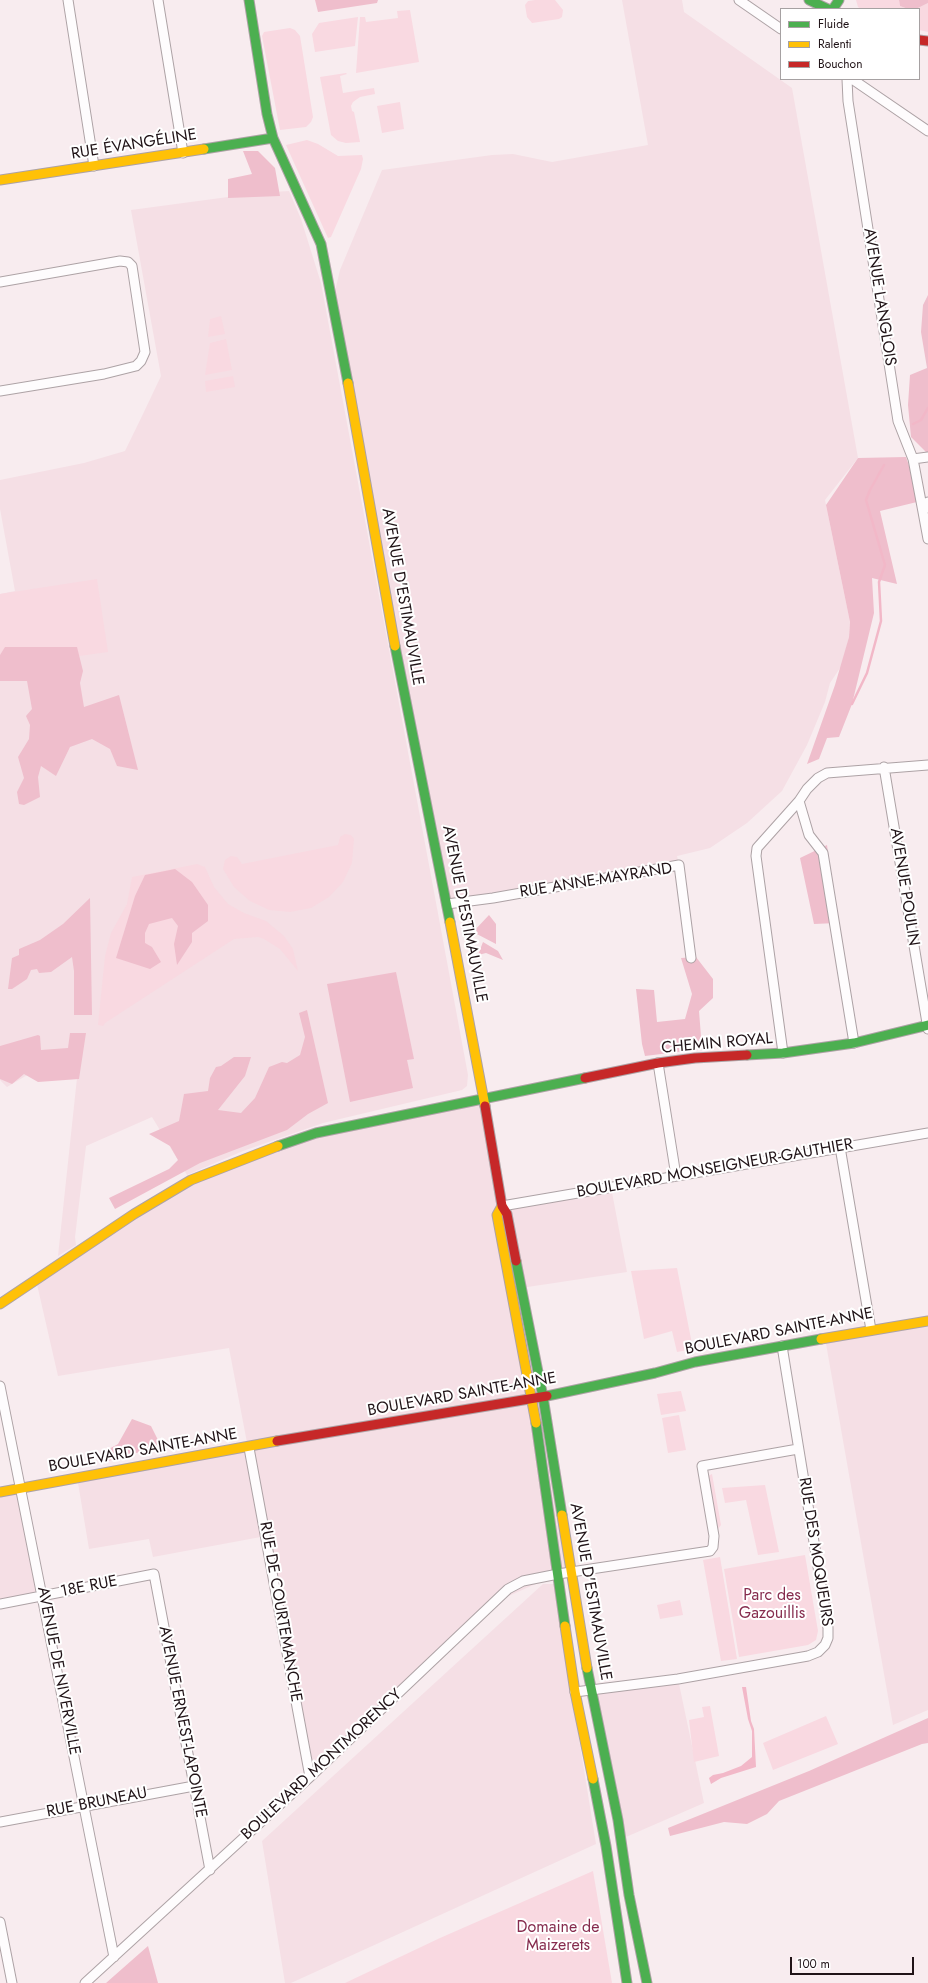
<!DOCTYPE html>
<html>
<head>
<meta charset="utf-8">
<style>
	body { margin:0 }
	#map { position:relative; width:928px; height:1983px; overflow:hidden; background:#f8ecef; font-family:Jost,sans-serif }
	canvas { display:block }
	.legend { position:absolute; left:780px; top:8px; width:140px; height:72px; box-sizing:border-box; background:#fff; border:1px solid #a6a1a2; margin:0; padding:5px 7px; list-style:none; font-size:12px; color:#201317 }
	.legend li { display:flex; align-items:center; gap:8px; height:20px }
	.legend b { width:20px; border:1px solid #a6a1a2 }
	.scale { position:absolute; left:790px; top:1957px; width:124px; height:18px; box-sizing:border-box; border:2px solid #201317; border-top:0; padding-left:5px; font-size:12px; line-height:14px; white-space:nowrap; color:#201317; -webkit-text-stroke:3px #fff; paint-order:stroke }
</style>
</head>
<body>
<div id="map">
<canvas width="928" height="1983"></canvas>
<ul class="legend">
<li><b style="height:5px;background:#4caf50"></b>Fluide</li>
<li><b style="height:5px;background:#ffc107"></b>Ralenti</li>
<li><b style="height:5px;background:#c62828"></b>Bouchon</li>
</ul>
<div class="scale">100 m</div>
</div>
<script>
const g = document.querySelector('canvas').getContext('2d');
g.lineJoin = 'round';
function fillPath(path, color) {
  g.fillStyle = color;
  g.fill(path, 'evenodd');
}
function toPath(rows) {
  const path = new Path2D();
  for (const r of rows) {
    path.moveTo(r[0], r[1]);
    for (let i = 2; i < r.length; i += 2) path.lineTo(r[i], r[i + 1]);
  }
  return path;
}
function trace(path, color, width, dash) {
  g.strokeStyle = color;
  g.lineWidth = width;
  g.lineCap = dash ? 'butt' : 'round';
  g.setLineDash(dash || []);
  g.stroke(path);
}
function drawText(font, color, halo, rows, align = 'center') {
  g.font = font + ' Jost,sans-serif';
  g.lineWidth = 4;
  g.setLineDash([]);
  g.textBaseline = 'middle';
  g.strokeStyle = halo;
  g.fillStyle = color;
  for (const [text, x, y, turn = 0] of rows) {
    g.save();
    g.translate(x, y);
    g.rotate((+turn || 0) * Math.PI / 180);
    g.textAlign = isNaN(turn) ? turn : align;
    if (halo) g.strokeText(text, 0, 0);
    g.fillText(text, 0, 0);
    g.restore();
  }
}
fillPath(toPath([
	[622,0,682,0,684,12,792,88,858,458,825,500,850,622,849,637,842,665,830,683,825,702,807,745,782,791,747,823,710,848,677,856,679,865,447,904,333,300,340,270,382,170,492,155,513,154,552,162,648,145],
	[289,191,301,219,321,283,468,1075,467,1086,462,1090,323,1123,243,1151,187,1175,152,1117,86,1146,75,1237,76,1245,58,1256,77,1078,29,1074,7,1087,0,1080,0,594,15,591,0,509,0,480,84,463,125,451,143,414,161,376,131,210,258,193],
	[484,1098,502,1206,611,1187,627,1272,521,1288,570,1572,558,1574,493,1603,310,1777,266,1536,153,1557,149,1539,89,1549,77,1477,248,1448,229,1348,58,1376,36,1280,162,1197,316,1133],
	[928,1321,928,1710,893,1725,825,1338],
	[22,1489,43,1596,0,1604,0,1492],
	[543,1584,554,1584,596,1844,291,1983,285,1983,262,1841],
	[678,1679,704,1803,626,1837,591,1691]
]), '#f5dfe5');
fillPath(toPath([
	[535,0,555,0,563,10,562,17,559,19,532,23,527,17,525,5,528,1],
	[856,0,899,0,900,6,908,9,861,9,858,7],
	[928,3,928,32,919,30,919,9,916,9],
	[410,10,419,62,356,73,360,17,365,17,366,22,398,18,397,11],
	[358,17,355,46,315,52,312,34,319,23],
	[290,28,295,30,300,36,313,117,311,122,306,127,280,130,262,36,264,32],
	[346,73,347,74,340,76,343,93,374,88,375,94,360,97,353,102,351,106,352,111,354,112,360,142,346,143,338,141,331,135,320,77],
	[400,102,404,129,382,133,377,106],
	[307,140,318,144,338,156,362,155,363,159,361,169,331,237,328,238,286,145],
	[221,316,225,334,208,337,210,319],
	[226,339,232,370,205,375,210,343],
	[233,376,235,387,206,392,205,381],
	[97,579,108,652,0,667,0,594],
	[345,834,351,835,354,839,352,863,343,882,329,897,311,908,290,912,269,910,250,901,234,887,223,869,225,860,231,856,237,857,242,864,338,845,340,837],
	[197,864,205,867,214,887,228,904,244,913,266,921,284,936,293,949,298,971,280,949,264,939,258,937,234,939,105,1023,103,1026,98,1025,105,956,111,933,127,904,132,877],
	[677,1268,693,1349,677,1352,672,1331,644,1339,631,1271],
	[681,1391,686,1411,661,1415,657,1394],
	[679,1415,686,1450,668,1453,662,1418],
	[712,1474,721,1525,718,1529,708,1476],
	[765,1485,779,1552,758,1555,746,1500,725,1503,722,1488],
	[805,1555,818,1631,816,1640,808,1645,739,1657,724,1569],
	[720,1557,737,1659,721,1661,703,1560],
	[680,1600,683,1615,660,1619,657,1605],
	[710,1706,719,1756,694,1762,689,1720,704,1717,702,1707],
	[826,1716,838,1744,773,1770,763,1743],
	[593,1871,612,1983,345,1983,440,1938]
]), '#f9d9e1');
fillPath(toPath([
	[315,0,378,0,377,3,318,12],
	[899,0,928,0,928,3,916,9,908,9,900,6],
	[243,151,258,151,275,168,280,196,228,198,228,179,252,174],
	[928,295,928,454,911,437,908,405,910,375,927,368,921,332,923,305],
	[906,457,921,501,880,511,897,584,872,578,874,613,852,704,839,737,827,738,819,759,807,764,835,685,849,637,850,622,826,505,858,458],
	[5,647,77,647,83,671,80,683,84,707,119,695,138,770,117,766,110,749,92,739,70,747,56,776,41,766,38,777,40,797,24,805,19,804,17,792,24,778,18,757,29,739,30,725,26,716,32,709,27,681,0,681,0,655],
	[827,845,837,923,814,924,800,858],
	[175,869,192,882,208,905,208,921,192,933,192,942,177,965,174,944,178,926,172,918,149,924,145,933,145,943,152,947,161,962,150,969,116,958,135,896,145,875],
	[90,898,92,1015,74,1015,74,971,72,957,51,972,39,973,37,969,31,970,27,979,12,989,8,989,12,958,19,955,19,949,40,940,63,924],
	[489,915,496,924,496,944,473,932],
	[483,942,498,951,503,960,486,953,478,955],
	[696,957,713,979,713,998,699,1011,702,1049,645,1056,642,1044,636,989,654,990,657,1022,685,1019,692,994,681,958],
	[396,972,414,1059,407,1060,413,1088,350,1102,327,984],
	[307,1010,328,1103,308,1114,287,1130,200,1163,115,1209,109,1198,169,1169,178,1160,170,1146,149,1134,179,1121,184,1094,208,1091,210,1078,216,1067,221,1066,234,1057,251,1057,245,1076,218,1110,241,1113,255,1098,269,1067,282,1062,287,1063,300,1055,305,1037,299,1013],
	[70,1033,86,1033,79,1079,38,1082,24,1074,12,1084,0,1079,0,1046,38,1035,40,1036,41,1050,68,1048],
	[132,1419,151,1426,161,1446,101,1463,107,1450,118,1444],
	[928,1718,928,1743,922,1744,779,1801,767,1814,747,1824,724,1822,670,1836,668,1828,809,1771],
	[148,1946,158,1983,106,1983]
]), '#efbecc');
fillPath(toPath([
	[742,1687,746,1687,751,1721,754,1729,756,1767,721,1778,711,1784,709,1778,713,1775,723,1773,741,1766,752,1757,752,1731,748,1719]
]), '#f2b8c8');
trace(toPath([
	[913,424,921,420,928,408],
	[852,704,867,673,881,621,879,582,885,565,866,500,870,490,884,465]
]), '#f2b8c8', 2.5);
const street = toPath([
	[68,0,94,166],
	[158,0,183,153],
	[739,0,781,29],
	[847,79,848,101,898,421,913,459,923,512],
	[852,79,928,131],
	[0,282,120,261,128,262,132,266,145,352,141,361,136,366,104,374,0,391],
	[913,459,928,457],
	[928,502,923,512,928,539],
	[884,767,928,1029],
	[799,801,809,835,823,853,854,1043],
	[447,904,493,898,679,865,691,958],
	[783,1053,756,856,757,848,799,801,807,789,818,778,827,773,928,765],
	[658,1063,676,1176],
	[840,1147,871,1330],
	[502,1206,928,1133],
	[0,1386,114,1957],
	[249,1448,310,1777],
	[0,1604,154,1574,210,1870],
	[575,1692,678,1679,808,1656,818,1652,825,1645,828,1638,828,1628,782,1346],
	[0,1822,194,1786],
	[0,1922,12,1983],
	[85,1983,310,1777,508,1589,523,1581,558,1574,710,1551,713,1547,714,1536,702,1466,798,1449]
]);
const fast = toPath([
	[249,0,267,114,273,138,321,244,348,383],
	[809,0,828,9],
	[833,9,839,0],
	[204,149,273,138],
	[395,646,450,922],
	[747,1055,783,1053,854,1043,928,1025],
	[278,1146,316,1133,585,1078],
	[516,1261,543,1397,562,1515],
	[547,1396,655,1373,695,1362,821,1339],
	[536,1423,565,1626],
	[587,1668,618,1820,629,1895,647,1983],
	[593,1779,606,1846,627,1983]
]);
const slow = toPath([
	[0,180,204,149],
	[348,383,395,646],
	[450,922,485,1106],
	[502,1206,497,1215,536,1423],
	[0,1304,134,1214,191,1180,278,1146],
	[821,1339,928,1321],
	[0,1492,277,1441],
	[562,1515,587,1668],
	[565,1626,575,1692,593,1779]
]);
const jam = toPath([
	[919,40,928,41],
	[585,1078,658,1063,695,1058,747,1055],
	[485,1106,502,1206,507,1214,516,1261],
	[277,1441,547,1396]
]);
trace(street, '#ada2a5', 11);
trace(fast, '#ada2a5', 11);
trace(slow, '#ada2a5', 11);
trace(jam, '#ada2a5', 11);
trace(street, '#fefcfd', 9);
trace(fast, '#4caf50', 9);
trace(slow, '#ffc107', 9);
trace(jam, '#c62828', 9);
drawText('16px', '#201317', '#fff', [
	["RUE ÉVANGÉLINE",134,145,-9],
	["AVENUE LANGLOIS",879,297,81],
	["AVENUE D'ESTIMAUVILLE",402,597,80],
	["RUE ANNE-MAYRAND",596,881,-9],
	["AVENUE POULIN",904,887,81],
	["AVENUE D'ESTIMAUVILLE",464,914,79],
	["CHEMIN ROYAL",717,1044,-5],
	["BOULEVARD MONSEIGNEUR-GAUTHIER",715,1169,-10],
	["BOULEVARD SAINTE-ANNE",779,1332,-11],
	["BOULEVARD SAINTE-ANNE",462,1395,-10],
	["BOULEVARD SAINTE-ANNE",143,1451,-10],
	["RUE DES MOQUEURS",815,1552,81],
	["18E RUE",89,1587,-11],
	["AVENUE D'ESTIMAUVILLE",590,1592,80],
	["RUE DE COURTEMANCHE",280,1612,80],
	["AVENUE DE NIVERVILLE",58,1671,79],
	["AVENUE ERNEST-LAPOINTE",182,1722,79],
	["BOULEVARD MONTMORENCY",322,1765,-43],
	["RUE BRUNEAU",97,1803,-11]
]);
drawText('16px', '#862c4e', '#fff', [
	["Parc des",772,1596],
	["Gazouillis",772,1614],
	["Domaine de",558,1928],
	["Maizerets",558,1946]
]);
</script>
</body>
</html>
